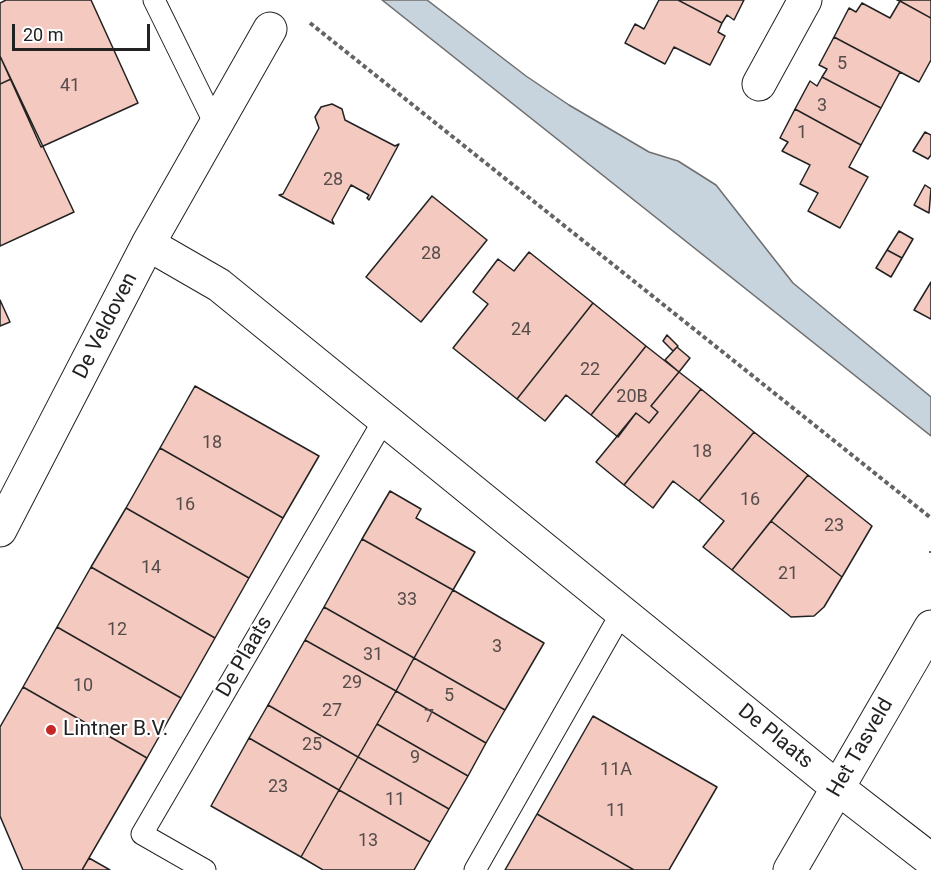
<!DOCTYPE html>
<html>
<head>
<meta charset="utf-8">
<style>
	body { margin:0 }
	#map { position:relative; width:931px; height:870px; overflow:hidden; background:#fff; font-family:Roboto,sans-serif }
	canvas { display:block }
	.scale { position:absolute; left:12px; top:24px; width:138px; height:27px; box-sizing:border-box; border:3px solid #222; border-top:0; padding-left:8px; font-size:18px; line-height:21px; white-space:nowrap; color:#222; -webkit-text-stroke:4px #fff; paint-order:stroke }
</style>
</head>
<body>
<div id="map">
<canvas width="931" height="870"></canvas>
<div class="scale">20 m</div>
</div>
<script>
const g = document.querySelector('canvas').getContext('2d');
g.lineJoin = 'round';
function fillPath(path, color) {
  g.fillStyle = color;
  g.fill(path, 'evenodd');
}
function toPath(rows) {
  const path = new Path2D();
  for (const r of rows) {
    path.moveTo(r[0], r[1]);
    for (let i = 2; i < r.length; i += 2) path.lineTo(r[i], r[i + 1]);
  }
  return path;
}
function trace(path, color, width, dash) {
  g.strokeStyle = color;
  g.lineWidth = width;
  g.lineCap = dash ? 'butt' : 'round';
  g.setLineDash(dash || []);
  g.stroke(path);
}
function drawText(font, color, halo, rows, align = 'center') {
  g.font = font + ' Roboto,sans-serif';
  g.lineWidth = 4.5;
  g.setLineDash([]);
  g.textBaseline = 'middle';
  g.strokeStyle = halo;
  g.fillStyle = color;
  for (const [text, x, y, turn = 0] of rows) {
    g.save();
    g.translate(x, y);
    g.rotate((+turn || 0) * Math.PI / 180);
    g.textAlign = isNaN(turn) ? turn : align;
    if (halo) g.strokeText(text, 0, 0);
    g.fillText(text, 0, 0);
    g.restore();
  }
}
const water = toPath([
	[382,0,427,0,526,76,569,105,649,152,678,161,716,185,793,283,931,397,931,436,382,0]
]);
fillPath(water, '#c7d3dd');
trace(water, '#6f6f6f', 1.5);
const building = toPath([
	[6,0,91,0,138,103,41,147,0,56,0,3,6,0],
	[659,0,678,0,722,23,718,32,725,36,710,65,674,47,665,64,625,43,635,24,644,29,659,0],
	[678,0,744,0,734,20,727,15,722,23,678,0],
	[897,0,931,0,931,18,900,1,897,0],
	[900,1,931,18,931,60,919,82,834,37,849,8,856,12,862,3,890,18,900,1],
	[834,37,900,72,881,108,822,77,827,69,819,65,834,37],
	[0,56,11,79,0,84,0,56],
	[822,77,881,108,861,145,795,109,810,81,817,86,822,77],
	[11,79,74,212,0,246,0,84,11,79],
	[332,104,342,109,345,120,395,146,399,144,369,200,367,198,369,195,351,185,332,220,334,224,279,195,283,194,319,128,315,117,321,107,332,104],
	[795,109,861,145,849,167,868,177,840,228,808,211,818,193,800,184,810,165,782,151,788,142,780,138,795,109],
	[925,132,931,135,931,155,928,159,913,151,925,132],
	[925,185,931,189,929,213,914,205,925,185],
	[432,196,487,240,421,322,366,277,432,196],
	[899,231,913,239,902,258,887,250,899,231],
	[887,250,902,258,891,277,876,268,887,250],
	[529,252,593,303,517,399,453,348,488,304,473,292,498,259,514,271,529,252],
	[931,282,931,319,914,310,931,282],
	[0,300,10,322,0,326,0,300],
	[593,303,646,346,591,415,566,395,545,421,517,399,593,303],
	[667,335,678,346,673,351,663,341,667,335],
	[646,346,679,372,651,406,658,412,649,423,636,413,618,437,591,415,646,346],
	[677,347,690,358,679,372,665,360,677,347],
	[679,372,701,389,624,485,596,462,636,413,649,423,658,412,651,406,679,372],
	[195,386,319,456,283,518,160,448,195,386],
	[701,389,754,432,699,501,673,481,653,508,624,485,701,389],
	[754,432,808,475,732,570,703,547,724,521,699,501,754,432],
	[160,448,283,518,249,578,126,508,160,448],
	[808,475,872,526,842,577,771,521,808,475],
	[390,491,421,509,416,518,475,552,453,590,362,539,390,491],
	[126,508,249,578,215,638,91,567,126,508],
	[771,521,842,577,824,607,814,616,791,617,732,570,771,521],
	[362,539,453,590,414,658,324,607,362,539],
	[91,567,215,638,181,698,57,627,91,567],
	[453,590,544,643,505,710,414,658,453,590],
	[324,607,414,658,396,691,305,640,324,607],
	[57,627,181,698,147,758,23,687,57,627],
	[305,640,396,691,358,757,268,705,305,640],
	[414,658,505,710,486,743,396,691,414,658],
	[23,687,147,758,82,870,23,870,0,816,0,727,23,687],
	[396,691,486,743,468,776,377,724,396,691],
	[268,705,358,757,339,790,249,738,268,705],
	[593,716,717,787,669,870,634,870,537,814,593,716],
	[377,724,468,776,449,809,358,757,377,724],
	[249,738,339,790,301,857,211,806,249,738],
	[358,757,449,809,430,842,339,790,358,757],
	[339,790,430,842,414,870,323,870,301,857,339,790],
	[537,814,634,870,505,870,537,814],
	[89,858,110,870,82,870,89,858]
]);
fillPath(building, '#f3c9c0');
trace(building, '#222', 1.5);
const lane = toPath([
	[154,0,215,124],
	[205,870,142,834,385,418],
	[475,870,622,612]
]);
const street = toPath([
	[759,84,805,0],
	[148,244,219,285,838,788,931,860],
	[0,530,148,244,270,29],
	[790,870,931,627]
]);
trace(lane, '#222', 23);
trace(street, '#222', 35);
trace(toPath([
	[310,23,931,518],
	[931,551,931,553]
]), '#646464', 4, [4.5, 3]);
trace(lane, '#fff', 21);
trace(street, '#fff', 33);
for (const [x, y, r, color] of [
	[51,730,6,"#c62828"]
]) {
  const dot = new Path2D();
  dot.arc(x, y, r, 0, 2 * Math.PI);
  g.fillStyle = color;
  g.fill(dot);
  trace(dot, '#fff', 2);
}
drawText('18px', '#564c4a', null, [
	["5",842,64],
	["41",70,86],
	["3",822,106],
	["1",802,133],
	["28",333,180],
	["28",431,254],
	["24",521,330],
	["22",590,370],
	["20B",632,397],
	["18",212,443],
	["18",702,452],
	["16",750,500],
	["16",185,505],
	["23",834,526],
	["14",151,568],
	["21",788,574],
	["33",407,600],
	["12",117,630],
	["3",497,647],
	["31",373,655],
	["29",352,683],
	["10",83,686],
	["5",449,696],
	["27",332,711],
	["7",429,717],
	["25",312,745],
	["9",415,758],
	["11A",616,770],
	["23",278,787],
	["11",395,800],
	["11",616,811],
	["13",368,841]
]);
drawText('21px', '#222', '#fff', [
	["De Veldoven",106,326,-63],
	["De Plaats",245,657,-60],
	["De Plaats",775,737,39],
	["Het Tasveld",861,748,-60]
]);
drawText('21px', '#222', '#fff', [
	["Lintner B.V.",63,730]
], 'left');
</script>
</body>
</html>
